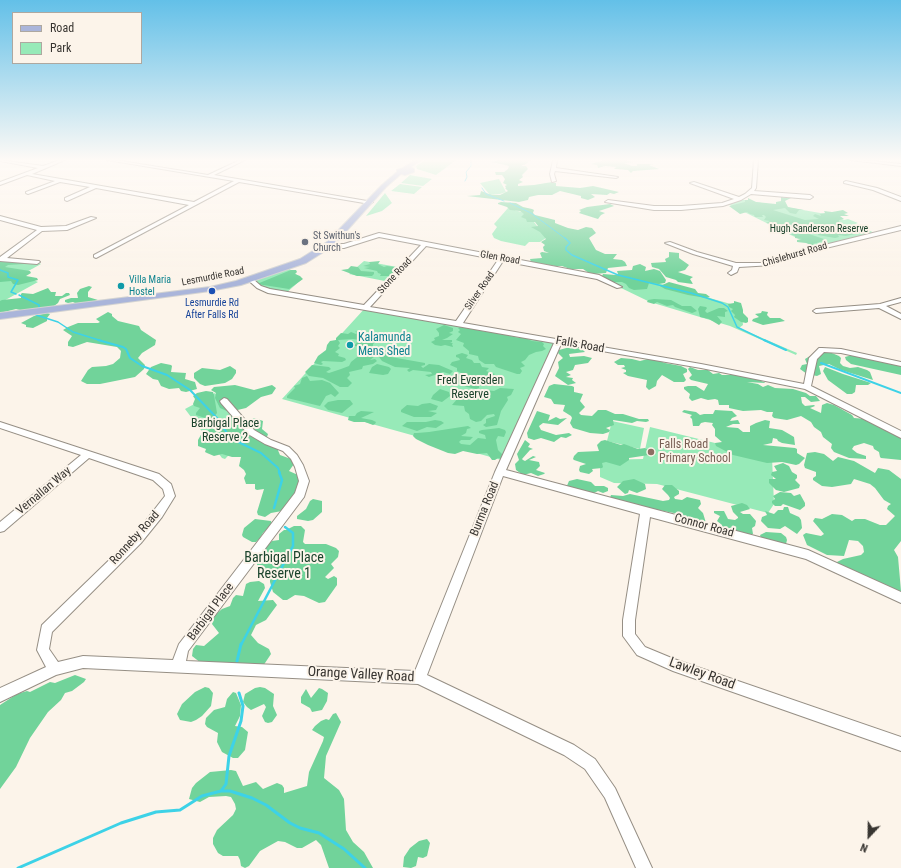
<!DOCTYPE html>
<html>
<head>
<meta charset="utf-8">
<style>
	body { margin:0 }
	#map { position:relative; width:901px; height:868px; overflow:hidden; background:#fcf4ea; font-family:"Roboto Condensed",sans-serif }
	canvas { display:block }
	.legend { position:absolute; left:12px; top:12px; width:130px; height:52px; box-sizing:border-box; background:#fcf4ea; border:1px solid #aea8a0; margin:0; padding:5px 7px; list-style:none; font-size:12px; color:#383531 }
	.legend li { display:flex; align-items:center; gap:8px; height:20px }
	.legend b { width:20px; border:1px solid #aea8a0 }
	.north { position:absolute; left:849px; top:816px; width:40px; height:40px; -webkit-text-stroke:3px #fcf4ea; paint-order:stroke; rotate:202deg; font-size:11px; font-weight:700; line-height:16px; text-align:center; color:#383531 }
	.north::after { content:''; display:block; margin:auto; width:14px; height:18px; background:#383531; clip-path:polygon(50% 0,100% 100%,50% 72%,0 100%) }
</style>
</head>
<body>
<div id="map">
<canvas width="901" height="868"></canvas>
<ul class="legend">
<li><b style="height:5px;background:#aab5da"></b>Road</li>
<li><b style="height:11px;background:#97eab8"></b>Park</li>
</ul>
<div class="north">N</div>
</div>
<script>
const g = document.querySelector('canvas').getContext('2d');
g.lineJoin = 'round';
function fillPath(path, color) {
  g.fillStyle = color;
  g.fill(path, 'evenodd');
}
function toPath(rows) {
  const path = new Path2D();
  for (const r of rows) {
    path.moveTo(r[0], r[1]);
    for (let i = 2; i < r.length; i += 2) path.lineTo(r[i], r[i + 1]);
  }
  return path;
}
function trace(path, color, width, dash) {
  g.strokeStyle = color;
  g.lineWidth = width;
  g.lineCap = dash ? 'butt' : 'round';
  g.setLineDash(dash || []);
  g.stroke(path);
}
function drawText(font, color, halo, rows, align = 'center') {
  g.font = font + ' "Roboto Condensed",sans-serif';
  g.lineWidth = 4;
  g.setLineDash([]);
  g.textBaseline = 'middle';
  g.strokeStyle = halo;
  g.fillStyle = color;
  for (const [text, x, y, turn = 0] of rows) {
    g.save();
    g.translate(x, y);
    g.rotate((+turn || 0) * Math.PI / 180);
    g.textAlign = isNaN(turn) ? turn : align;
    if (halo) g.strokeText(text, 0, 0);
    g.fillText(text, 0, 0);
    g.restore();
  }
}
fillPath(toPath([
	[425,160,456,160,436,175,417,169,416,166],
	[410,175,432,179,423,186,401,183],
	[499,179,506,192,500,194,490,195,480,183],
	[400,184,422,187,414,194,391,191],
	[385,193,392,203,382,211,366,216],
	[739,199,832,215,844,220,848,219,858,223,855,224,877,234,817,248,726,203],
	[508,208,528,214,546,238,540,242,529,242,525,246,501,241,494,238,492,234,497,227,494,224],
	[0,259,37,262,41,264,21,275,38,282,0,303],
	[364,261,403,268,390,282,349,274],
	[287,267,302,279,285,294,268,291,251,280],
	[627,277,654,282,741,307,743,325,739,328,797,353,796,355,730,326,650,302,619,287,611,282],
	[366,307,558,342,505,461,282,399],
	[215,393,251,432,225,459,222,458,185,409],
	[612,421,644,428,640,449,607,441],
	[650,427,772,457,774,504,768,513,657,484,614,483,600,477,600,460,643,459]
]), '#97eab8');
fillPath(toPath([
	[500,160,532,160,528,161,528,163,521,166,526,166,528,169,522,175,523,177,519,180,523,182,518,184,518,186,534,185,552,182,556,183,556,186,580,188,593,186,619,192,614,194,610,193,607,195,591,194,595,197,588,200,581,198,581,196,560,191,552,195,538,195,529,197,528,200,519,202,467,196,480,195,481,191,492,195,500,195,508,191,505,188,506,188,505,186,507,185,503,183,505,179,502,175,496,175,495,172,504,172,508,169,509,166,492,162],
	[605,160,623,160,634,162,624,163,632,166,637,166,637,164,654,164,649,165,659,169,633,171,631,173,628,170,617,169,614,169,616,167,605,166,598,168,597,165,591,164],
	[781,197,791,198,785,201,788,207,804,210,799,210,796,214,790,213,785,208,773,210,805,220,819,219,813,216,815,214,821,216,820,214,825,213,824,211,832,212,843,210,848,213,844,214,849,216,840,216,844,219,839,220,839,223,836,225,841,228,864,232,846,236,838,235,839,237,835,238,818,235,818,232,815,231,806,233,824,239,823,241,813,244,815,246,814,246,806,243,797,242,797,240,802,239,795,238,795,236,790,234,800,234,794,230,784,231,778,228,769,227,769,225,772,224,766,223,770,221,764,220,766,217,764,215,762,215,763,217,755,217,754,215,750,214,747,212,740,214,729,206,745,202,745,200,748,200,748,198,756,202,776,204,776,202,781,201],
	[501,202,516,203,523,207,532,209,534,210,533,213,535,215,555,220,555,223,568,228,578,230,586,227,592,228,596,233,589,238,596,250,605,254,617,254,613,259,622,260,625,262,627,266,608,268,606,273,594,274,589,273,583,269,570,269,562,266,555,266,531,262,530,259,542,258,540,253,542,252,549,253,544,251,543,247,545,245,541,242,546,239,540,232,531,227,538,226,535,222,527,222,526,219,521,217,524,214,520,211,510,210,507,207,498,204,498,203],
	[610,204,614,206,599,211,605,213,601,215,598,219,579,213,581,211,579,210,587,207],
	[669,252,679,253,679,258,689,265,685,270,678,272,693,277,690,279,693,284,678,282,676,280,666,277,659,269,652,267,651,263,666,262,665,259,669,257],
	[24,259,27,261,24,264,8,265,5,267,30,271,31,273,26,276,37,278,38,280,18,285,13,284,11,281,0,282,0,262],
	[380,261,378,264,384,267,387,266,395,267,400,270,389,276,380,276,381,274,378,273,377,271,364,268,370,267,363,266,370,264,369,262],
	[640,264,646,267,645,271,654,269,660,271,666,280,665,283,659,284,649,283,647,289,634,290,629,288,626,284,622,282,608,282,601,278,603,274,616,275,618,274,617,271,632,270,633,266],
	[351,266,358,267,361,271,374,272,374,274,372,276,376,276,357,276,341,270,348,269],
	[291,270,296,270,297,272,295,274,300,276,303,279,289,289,257,284],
	[669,282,695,289,698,293,706,294,710,297,706,298,688,295,665,289,660,286],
	[89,286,92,287,88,292,88,297,98,300,97,302,77,304,73,302,68,303,65,302,65,300,71,298,78,298,77,293,80,289],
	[48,288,51,292,56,292,55,296,62,296,66,293,69,293,70,295,60,299,58,303,54,306,24,311,16,309,0,313,0,301,2,300,21,298,21,294,22,293,33,294],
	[654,299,671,300,682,306,691,306,697,311,692,313,675,307,673,305,667,306,657,302,654,304,647,302,648,300],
	[734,301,741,303,743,310,743,313,748,318,748,322,746,323,741,322,734,317,735,315,731,311,733,309,729,307,728,304,734,303],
	[700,306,706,307,707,308,705,311,707,313,719,308,724,308,728,311,725,312,725,317,717,316,722,322,719,325,709,319,700,317,698,309],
	[762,311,768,312,767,315,770,318,780,318,785,321,763,325,752,321,753,319,759,317,755,314,761,313],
	[108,312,112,314,112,316,118,321,139,326,141,330,156,340,155,345,142,353,138,358,145,365,144,369,135,377,100,384,87,384,81,381,88,370,92,367,106,366,113,364,120,358,121,351,117,347,87,342,73,347,68,346,68,342,72,336,63,330,68,327,78,323,98,323,100,322,96,319],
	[47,313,50,314,47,318,47,321,33,328,26,327,26,325,21,323,34,316],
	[444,325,453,328,453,331,449,333,453,334,447,338,442,340,452,340,452,342,450,343,453,343,452,344,453,347,445,345,441,346,435,345,431,342,435,340,434,338,439,336,439,333,436,329],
	[460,327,487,332,495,332,518,338,525,338,532,341,542,342,544,344,543,346,546,349,542,351,536,352,529,355,525,360,521,362,525,366,520,368,522,371,520,374,517,374,496,367,494,364,485,364,479,360,478,356,469,354,469,351,463,346,464,343,456,340,461,334,458,332,460,330,458,328],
	[355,331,365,335,370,333,376,338,380,338,373,344,373,346,366,347,354,346,359,340,353,339,338,340,340,343,338,346,340,348,335,352,339,354,338,356,345,358,346,360,342,362,323,361,321,362,323,364,321,365,314,363,318,356,326,350,327,345,330,341,336,340,336,338,341,333,348,334,351,332,356,334,357,333],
	[570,347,582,349,585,352,569,354,570,357,584,356,592,358,588,363,575,365,573,370,566,372,571,375,566,377,573,378,572,380,576,383,568,385,555,376,559,368,558,362,563,358,558,353,559,350],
	[369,351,375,356,370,360,375,359,377,361,373,364,363,366,362,369,349,372,350,375,347,378,352,383,348,387,340,387,323,378,309,376,305,372,312,365,329,367,331,369,326,372,329,373,341,369,349,366,351,362,361,354],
	[380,351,390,351,387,354,391,357,425,363,425,365,421,366,423,368,429,364,439,365,453,371,450,374,443,372,429,377,425,375,432,374,431,372,413,370,409,372,407,370,410,368,395,367,382,361,377,354],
	[827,351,839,356,841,358,840,363,843,366,850,368,858,367,867,370,870,372,873,380,841,370,829,364,819,366,821,374,817,376,807,374,800,369,802,365,807,364,805,359,810,356,819,358,821,352],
	[462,353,468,355,466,358,472,360,474,363,480,363,482,367,489,368,486,371,495,374,492,377,499,377,501,380,500,381,488,385,476,382,475,383,479,386,479,388,476,389,467,387,457,383,457,378,461,373,457,371,457,368,450,365,452,362,460,360,459,358,456,357,456,355],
	[852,355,901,365,901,375,851,364,846,360,845,357],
	[621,358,632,359,640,361,652,358,665,363,681,366,687,369,687,372,683,374,686,380,684,382,674,382,662,375,657,381,656,386,649,390,646,387,647,380,628,376,623,373,626,372,626,370,621,368,625,367,624,365,618,365,614,362],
	[161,363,171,365,172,366,171,372,186,373,185,379,195,382,197,389,186,392,181,391,179,388,169,389,161,386,158,380,153,379,146,374,151,367],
	[377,364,389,367,391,369,388,374,383,375,369,373,372,367],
	[230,366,236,370,236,373,232,379,225,383,205,386,200,384,194,378,194,373,202,368,220,370],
	[690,367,698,370,708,370,713,374,719,373,722,375,737,375,759,380,766,383,747,382,758,384,763,387,768,385,775,388,793,389,806,393,810,396,816,396,820,401,811,402,805,397,801,397,802,403,805,406,814,405,815,406,810,408,821,413,822,405,827,403,834,405,852,415,854,418,866,419,901,438,901,460,881,458,880,457,879,452,874,449,873,446,864,443,854,446,852,449,857,453,866,456,866,459,849,458,834,452,831,448,832,444,823,437,821,432,814,427,811,422,801,416,787,420,774,418,772,416,773,412,767,412,761,410,743,411,729,408,729,405,719,405,718,400,715,399,708,400,701,398,692,401,689,398,690,394,684,389,684,387,688,386,696,386,704,391,708,384,691,380,689,378,692,375,688,369],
	[825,367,843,374,871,383,868,385,856,385,855,392,852,394,847,394,828,380,823,371],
	[307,376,310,381,322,380,330,383,339,393,335,397,331,394,326,396,320,406,287,398,287,396,295,388,294,386,300,384,302,378],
	[554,384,572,386,574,387,574,392,583,394,580,401,585,407,579,413,581,415,592,416,598,410,606,410,615,414,623,414,639,419,648,419,649,421,646,422,637,421,632,423,613,420,614,425,606,428,610,430,609,432,603,434,590,433,573,428,570,423,572,418,571,416,563,411,565,405,554,404,551,399,544,397,549,386],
	[235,385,254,390,272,385,276,388,272,394,261,397,246,408,229,412,220,408,215,398,216,393,211,390,214,387],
	[500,388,514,389,511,395,507,397,508,400,501,411,497,425,486,427,483,425,486,423,486,419,495,416,494,414,487,415,481,421,476,422,470,419,469,414,465,411,464,406,452,405,458,398,472,398,477,395,477,392,485,390,494,391],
	[440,389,449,392,450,396,442,402,431,399,433,395],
	[206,391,213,392,214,395,217,413,213,418,205,418,196,415,196,413,200,408,194,406,193,404,195,399,193,396,197,393],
	[338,400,350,400,353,404,342,413,328,410,324,406,328,402],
	[430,403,438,406,436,410,428,411,437,413,431,417,414,417,401,412,401,410,407,405,418,406,422,404],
	[684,410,696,412,700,415,704,414,713,414,715,410,732,411,737,416,732,418,730,421,738,420,740,424,733,424,726,427,738,428,743,432,750,432,750,426,756,423,765,420,770,421,769,428,782,430,789,434,794,437,795,445,782,443,778,441,777,439,773,438,772,443,763,445,795,448,797,449,797,453,805,458,799,464,796,465,782,462,767,463,733,455,716,446,715,443,722,442,715,436,715,429,712,425,713,423,705,422,701,423,699,426,693,426,692,419,690,417,692,415,682,412],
	[361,411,374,412,361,418,372,420,376,422,375,424,373,425,365,422,354,422,348,420,349,416,355,416,357,413],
	[537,411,550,415,548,421,556,417,560,419,567,418,558,425,543,423,539,426,541,430,556,435,569,433,572,435,566,438,561,437,554,442,541,438,534,440,528,438,527,433],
	[232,415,242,416,246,421,255,418,263,421,262,429,268,434,265,443,277,448,280,455,291,459,294,464,289,471,298,475,301,479,299,491,282,511,271,513,265,517,258,515,257,512,264,489,257,490,255,489,255,484,246,484,244,478,246,474,244,470,239,466,241,457,232,457,222,454,214,456,207,453,205,452,206,449,198,446,198,440,202,433,209,430,214,424,224,422,228,417],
	[435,420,441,421,444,423,436,428,427,427,417,431,402,426,407,422,426,422],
	[468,426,471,428,467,429,466,433,461,436,473,437,470,440,461,440,459,442,461,444,470,445,478,438,486,439,485,435,479,433,479,431,482,430,499,428,505,430,506,432,504,437,498,436,496,440,498,450,504,456,502,459,498,458,495,460,492,460,487,453,477,454,463,451,455,454,448,453,428,445,416,439,413,436,414,433,417,433,429,432],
	[525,440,530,444,528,447,533,449,530,450,522,459,523,460,525,461,533,456,536,457,529,460,539,462,540,466,536,470,545,473,544,474,538,476,531,473,523,475,516,470,515,464,519,460,517,454],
	[605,440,621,445,624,444,638,449,645,448,649,451,649,455,629,458,629,460,620,466,606,462,602,463,603,467,602,468,592,469,593,471,589,474,580,472,579,470,580,466,586,464,574,460,573,459,574,456,578,452,599,451,597,445,601,441],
	[815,452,824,454,833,461,838,457,854,461,875,473,878,468,889,470,901,479,901,541,894,550,898,557,901,591,895,592,835,563,843,559,861,555,864,552,863,546,858,541,849,540,844,556,827,555,807,545,803,535,806,533,821,536,824,534,813,521,815,518,822,519,832,514,842,515,852,521,855,519,865,519,880,525,886,525,895,516,887,509,888,506,891,504,884,500,875,488,870,484,854,479,851,484,832,487,822,486,813,480,813,478,816,476,816,472,805,468,804,465,807,453],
	[783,463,789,466,792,472,797,475,797,478,795,480,800,485,799,488,784,492,776,490,769,483,769,479,776,479,771,475,772,472,777,471,774,466],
	[577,479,591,482,595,486,604,486,608,488,608,491,603,493,598,491,592,494,566,488,569,481],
	[634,479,645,484,646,489,644,490,637,493,629,490,628,493,625,494,617,487,623,481],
	[665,485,672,485,679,491,679,494,674,497,675,499,682,500,687,497,700,500,701,504,698,508,703,513,706,523,684,518,682,516,674,513,658,510,648,509,610,498,611,495,623,496,630,494,663,501,669,500,670,498,668,495,662,489],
	[780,492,791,493,794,496,800,494,805,503,805,506,800,510,783,504,781,506,775,506,772,503,772,501,775,499,773,496],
	[313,499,322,501,322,512,313,520,308,521,297,519,297,516,306,509,310,501],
	[742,503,747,505,750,509,740,512,743,514,750,514,756,521,755,526,752,528,753,534,749,535,734,532,732,530,726,531,722,530,722,525,717,521,720,516,714,513,714,511,724,511,728,519,735,520,738,518,738,517,733,512,731,506],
	[784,507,788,507,790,513,799,517,801,520,802,528,797,534,785,526,780,529,768,528,761,521,762,517,767,515,765,511,774,514,778,510,783,510],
	[255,519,271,521,272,524,263,533,260,538,256,542,252,542,243,537,242,535,244,528],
	[294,526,301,526,305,530,303,542,305,544,326,544,336,548,339,551,338,557,331,564,334,568,325,577,328,579,334,576,337,578,337,585,325,602,319,603,304,596,295,595,287,600,283,600,273,592,270,582,270,578,276,572,268,572,258,568,257,564,258,560,268,557,263,551,264,548,272,541,279,540,279,534,284,530,286,530],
	[766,532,781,533,786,537,787,540,786,544,763,543,760,535],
	[259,581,264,584,265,588,258,601,273,600,277,605,266,620,256,625,251,635,258,643,269,649,271,654,263,666,223,665,216,662,201,663,192,656,193,649,196,645,204,646,219,633,212,624,215,615,222,609,230,606,233,598,236,595,243,596,246,584,250,582],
	[75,675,86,679,84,682,72,691,65,693,61,700,48,712,30,738,16,767,0,789,0,705,17,694,27,691,30,692,50,682,55,683],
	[205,687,209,688,213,693,211,706,202,716,196,720,191,722,180,720,177,714,182,704,195,692],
	[260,687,265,688,274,694,273,706,277,715,272,722,268,723,265,722,262,716,266,707,264,704,251,710,247,707,243,702,245,694,255,688],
	[319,688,322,689,328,693,327,701,322,710,312,712,310,708,301,703,301,697,306,689,311,698],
	[233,692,236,693,241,705,240,716,235,726,242,727,248,732,245,750,238,758,233,758,222,752,217,742,218,733,207,727,205,724,206,718,214,710,225,707,227,699],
	[336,713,341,722,326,756,324,778,339,790,344,799,346,830,353,842,364,852,373,868,329,868,321,845,316,840,302,848,297,848,285,842,278,841,260,851,249,866,245,868,241,866,240,860,238,856,223,856,218,853,213,844,213,838,217,830,233,815,236,809,235,804,231,797,226,796,209,797,200,802,189,799,192,788,196,783,210,772,231,770,236,771,243,786,256,782,263,789,277,783,282,785,284,788,284,793,307,786,309,772,323,741,324,737,312,730,315,726,321,721,326,719,329,720,333,714],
	[427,839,430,843,427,856,423,858,418,857,416,866,411,868,403,867,404,857,410,848,419,841]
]), '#71d39a');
trace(toPath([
	[465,181,467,177,466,172,471,166,471,160],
	[482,188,486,194,504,201],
	[510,203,531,213,566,239]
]), '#3dd2e7', 1);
trace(toPath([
	[565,238,570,243,566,247,566,250,572,255,618,275,691,293,722,303,728,307,737,327,766,341],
	[0,270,8,273,8,277,18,280,11,292,16,294],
	[19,295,39,305,39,308],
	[36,315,58,322,73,332,102,341]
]), '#3dd2e7', 1.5);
trace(toPath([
	[98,340,123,347,126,349,130,358,142,366,167,375,190,390,218,419,230,438,261,453,278,468,280,473],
	[764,340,786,350],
	[821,363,901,393]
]), '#3dd2e7', 2);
trace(toPath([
	[274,508,282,480,279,472],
	[241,645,293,546,293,533,285,527]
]), '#3dd2e7', 2.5);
trace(toPath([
	[237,661,241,644],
	[221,791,226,784,229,756,241,721,243,706,239,693],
	[18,868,121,823,156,812,180,810,202,796,221,791,230,791,252,798,266,805,290,823,300,828,319,833,344,849,365,868]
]), '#3dd2e7', 3);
const minor = toPath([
	[0,160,43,166,60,160,65,160,32,174,194,202,234,181,107,160,115,160,208,175,240,160,245,160,214,175,373,202,370,204,239,182,96,258,94,257,94,255,189,205,96,188,67,201,65,200,65,198,90,187,60,182,28,194,26,193,26,192,55,181,27,175,0,185,0,182,38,168,0,161,0,160],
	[553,160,557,160,556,168,618,177,616,178,555,171,554,174,556,181,552,182,550,174,553,160],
	[754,160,758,160,756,188,754,191,810,195,813,197,810,199,751,194,741,200,723,206,681,210,654,210,605,202,608,200,654,206,681,206,722,203,734,199,690,183,694,182,739,197,745,194,752,188,754,160],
	[850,160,862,160,901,164,901,166,850,160],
	[846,181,877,188,901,197,901,201,873,190,844,183,844,182,846,181],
	[0,216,41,227,66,226,91,217,96,218,67,230,42,231,7,258,39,261,40,262,37,264,0,261,0,257,37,230,0,220,0,216],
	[901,226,901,230,780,259,773,265,739,267,737,272,731,275,728,273,732,270,733,266,693,254,665,243,670,242,697,252,736,263,761,263,769,262,776,257,901,226],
	[379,233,599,275,622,287,617,288,597,279,503,261,463,323,701,364,804,384,809,358,819,348,822,348,841,349,901,362,901,366,841,353,824,352,817,359,811,386,901,431,901,438,805,389,701,368,561,344,506,470,808,550,901,592,901,603,806,559,650,517,635,620,635,634,645,647,674,659,901,737,901,751,673,671,637,655,623,636,623,620,640,514,503,476,427,675,574,745,595,759,615,788,652,868,636,868,605,798,585,769,564,755,418,684,83,668,56,675,0,702,0,688,46,667,37,650,42,625,133,537,165,496,163,489,153,480,89,458,4,531,0,532,0,522,81,455,0,428,0,422,159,474,171,484,175,496,162,517,141,543,52,632,49,649,58,662,83,656,173,660,179,644,295,493,299,481,295,467,291,459,283,451,265,444,248,434,221,403,220,401,224,398,227,399,254,430,271,440,289,447,297,455,303,465,309,481,304,497,188,651,186,661,415,671,495,472,554,343,268,293,257,288,248,280,253,279,261,286,270,289,364,305,421,245,379,237,344,248,328,248,325,246,328,244,344,244,379,233],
	[426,246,498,260,456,321,370,307,426,246],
	[901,298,901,302,886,306,901,314,901,319,879,308,816,313,813,311,816,309,880,304,901,298]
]);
const major = toPath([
	[415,160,421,160,411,167,414,169,414,172,405,175,401,174,386,187,333,246,306,263,241,285,210,291,0,319,0,313,210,287,236,281,300,259,327,242,382,185,397,172,397,170,403,168,415,160]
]);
trace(minor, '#968f85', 2);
trace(major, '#d3d3d2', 2);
fillPath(minor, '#fff');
fillPath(major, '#aab5da');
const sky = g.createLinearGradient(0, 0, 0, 281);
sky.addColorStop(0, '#63c0e8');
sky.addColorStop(0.57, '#fefaf6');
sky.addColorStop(1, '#fefaf600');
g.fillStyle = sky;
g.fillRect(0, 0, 901, 281);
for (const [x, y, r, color] of [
	[305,242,4,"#6b7280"],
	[121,286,4,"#0f9aa8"],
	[212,291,4,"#1a4fb4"],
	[350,345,4,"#0f9aa8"],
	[651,452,4,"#8d6e63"]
]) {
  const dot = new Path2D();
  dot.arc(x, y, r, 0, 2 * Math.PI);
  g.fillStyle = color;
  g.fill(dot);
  trace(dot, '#fcf4ea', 1.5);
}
drawText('10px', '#1a432c', '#fcf4ea', [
	["Hugh Sanderson Reserve",819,229]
]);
drawText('10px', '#5b616d', '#fcf4ea', [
	["St Swithun's",313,236],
	["Church",313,248]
], 'left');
drawText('10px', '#383531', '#fcf4ea', [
	["Chislehurst Road",795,255,-16],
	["Glen Road",500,258,10],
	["Stone Road",395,276,-47],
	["Lesmurdie Road",213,277,-11],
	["Silver Road",480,291,-55]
]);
drawText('10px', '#0d838f', '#fcf4ea', [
	["Villa Maria",129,280],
	["Hostel",129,292]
], 'left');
drawText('10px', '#164399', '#fcf4ea', [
	["Lesmurdie Rd",212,303],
	["After Falls Rd",212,315]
]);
drawText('12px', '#0d838f', '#fcf4ea', [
	["Kalamunda",358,338],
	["Mens Shed",358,352]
], 'left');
drawText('12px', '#383531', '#fcf4ea', [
	["Falls Road",580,345,10],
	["Vernallan Way",44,491,-40],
	["Burma Road",485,509,-68],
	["Connor Road",704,526,15],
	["Ronneby Road",135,538,-48],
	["Barbigal Place",211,612,-53]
]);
drawText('12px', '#1a432c', '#fcf4ea', [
	["Fred Eversden",470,381],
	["Reserve",470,395],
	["Barbigal Place",225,424],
	["Reserve 2",225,438]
]);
drawText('12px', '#785e54', '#fcf4ea', [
	["Falls Road",659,445],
	["Primary School",659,459]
], 'left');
drawText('14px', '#1a432c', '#fcf4ea', [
	["Barbigal Place",284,558],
	["Reserve 1",284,574]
]);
drawText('14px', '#383531', '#fcf4ea', [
	["Lawley Road",702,674,20],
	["Orange Valley Road",361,675,3]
]);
</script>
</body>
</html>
